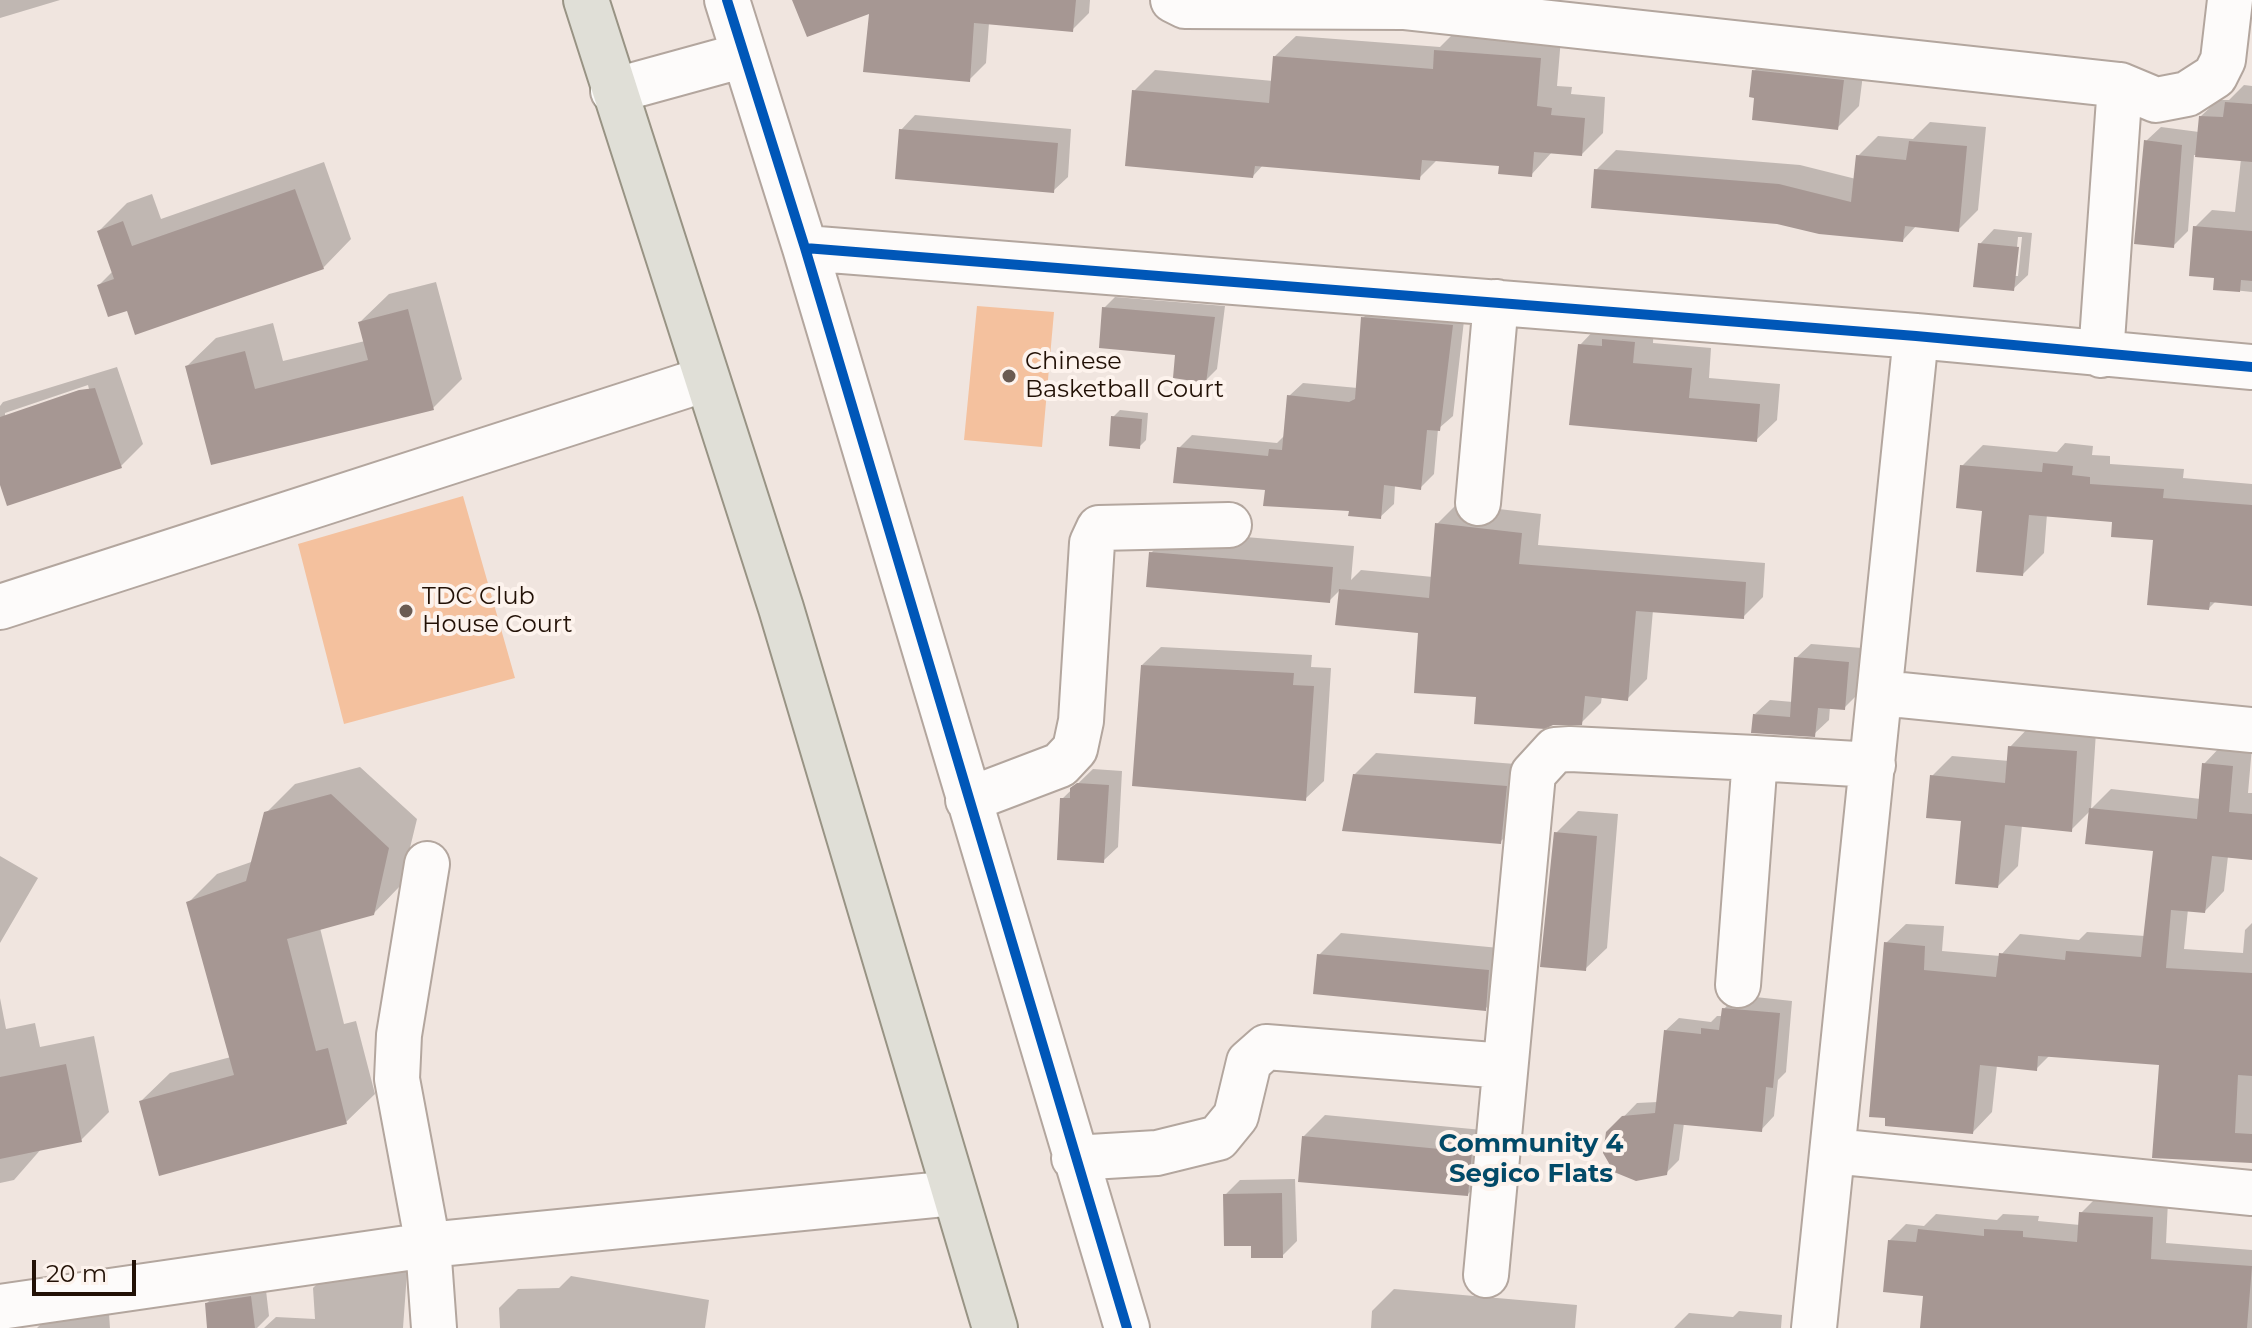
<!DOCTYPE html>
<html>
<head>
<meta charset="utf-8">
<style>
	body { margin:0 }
	#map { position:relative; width:2252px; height:1328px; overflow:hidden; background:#f0e5df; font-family:Montserrat,sans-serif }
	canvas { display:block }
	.scale { position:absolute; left:32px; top:1260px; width:104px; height:36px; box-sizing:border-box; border:4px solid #221106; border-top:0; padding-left:10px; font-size:24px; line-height:28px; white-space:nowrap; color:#221106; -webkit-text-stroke:6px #fdf3ed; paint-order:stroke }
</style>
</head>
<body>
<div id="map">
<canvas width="2252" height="1328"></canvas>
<div class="scale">20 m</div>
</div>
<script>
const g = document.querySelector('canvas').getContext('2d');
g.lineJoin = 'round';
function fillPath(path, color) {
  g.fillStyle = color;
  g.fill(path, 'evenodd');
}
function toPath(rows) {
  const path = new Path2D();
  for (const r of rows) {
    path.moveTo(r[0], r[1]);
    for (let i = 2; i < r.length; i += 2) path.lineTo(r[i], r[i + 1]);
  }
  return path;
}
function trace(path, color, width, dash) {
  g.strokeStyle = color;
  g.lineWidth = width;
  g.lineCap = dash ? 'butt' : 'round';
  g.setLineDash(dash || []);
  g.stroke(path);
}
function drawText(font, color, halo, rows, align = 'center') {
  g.font = font + ' Montserrat,sans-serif';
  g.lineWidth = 8;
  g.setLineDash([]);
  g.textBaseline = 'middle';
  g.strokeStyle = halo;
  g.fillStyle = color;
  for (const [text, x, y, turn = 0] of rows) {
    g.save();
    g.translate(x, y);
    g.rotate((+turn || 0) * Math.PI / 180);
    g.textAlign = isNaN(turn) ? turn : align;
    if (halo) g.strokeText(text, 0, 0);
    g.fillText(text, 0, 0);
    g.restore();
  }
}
fillPath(toPath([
	[977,306,1054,312,1042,447,964,440],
	[463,496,515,678,344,724,298,544]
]), '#f4c19e');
fillPath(toPath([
	[0,0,60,0,0,18],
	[875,0,1090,0,1089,13,1072,30,989,23,986,63,969,80],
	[1457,30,1561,38,1557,86,1572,87,1571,94,1605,97,1603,133,1582,154,1552,152,1531,175,1501,164,1438,159,1419,178,1263,165,1253,176,1134,91,1155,70,1273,81,1275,56,1296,36,1440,47],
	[1776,49,1865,59,1859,106,1837,128,1757,96,1754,71],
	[2244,85,2252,86,2252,292,2215,288,2216,276,2195,227,2212,210,2235,212,2241,159,2194,155,2188,231,2173,246,2146,141,2161,127,2199,132,2200,117,2218,100,2229,100],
	[915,115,1071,129,1068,177,1053,191,901,130],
	[1930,122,1986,127,1978,210,1958,230,1917,225,1903,240,1596,170,1616,150,1800,165,1856,179,1858,156,1878,136,1913,139],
	[324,162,351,239,323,268,128,308,99,285,113,271,99,231,127,203,152,194,161,219],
	[1994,229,2032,233,2028,275,2013,289,1980,244],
	[2018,237,2022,237,2018,276,2014,276],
	[436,282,462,379,433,408,212,463,187,366,216,338,273,323,283,361,365,341,360,322,389,294],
	[1115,297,1225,306,1217,369,1206,380,1178,354,1104,308],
	[1376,305,1465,312,1453,416,1438,429,1434,474,1421,487,1395,485,1394,504,1380,517,1267,488,1179,448,1192,435,1277,443,1284,436,1289,396,1303,383,1358,388,1363,318],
	[1654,322,1653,343,1711,348,1709,378,1780,384,1777,420,1756,440,1580,345,1600,324],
	[117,367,143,444,121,466,0,479,0,406,3,402],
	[88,385,89,389,5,417,5,413],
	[1120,410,1148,413,1146,440,1139,447,1113,417],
	[2065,443,2093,446,2092,455,2110,456,2110,464,2184,469,2183,478,2252,484,2252,604,2216,601,2209,608,2155,539,2114,520,2047,514,2044,553,2023,574,1962,466,1983,445,2057,452],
	[1457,504,1541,514,1538,545,1765,563,1763,597,1743,617,1653,610,1647,679,1627,699,1602,696,1601,703,1581,723,1478,695,1420,631,1341,589,1329,601,1151,553,1173,531,1354,546,1351,580,1361,570,1433,577,1437,524],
	[1811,644,1862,648,1859,693,1844,708,1830,707,1829,720,1814,734,1755,714,1770,700,1793,702,1796,658],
	[1161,647,1312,655,1311,667,1331,668,1324,781,1305,799,1142,665],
	[2030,726,2096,732,2091,809,2111,789,2201,799,2204,764,2223,744,2252,747,2248,793,2252,793,2252,858,2228,856,2224,891,2205,911,2188,909,2184,949,2243,953,2245,930,2252,923,2252,1140,2232,1160,2161,1063,2050,1055,2036,1069,1997,1065,1992,1112,1973,1132,1886,943,1906,924,1944,926,1942,951,2000,956,2020,934,2079,940,2087,932,2145,936,2155,849,2091,810,2071,830,2022,825,2018,866,1998,886,1963,820,1932,776,1952,756,2009,761,2010,747],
	[1376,753,1528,765,1522,820,1501,841,1354,775],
	[360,767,417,819,401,885,373,914,320,928,344,1024,356,1021,375,1094,346,1122,141,1101,170,1073,231,1057,189,902,217,874,254,861,266,813,295,784],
	[1093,769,1122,771,1118,847,1103,861,1062,799],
	[1578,811,1618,814,1607,948,1585,969,1556,833],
	[0,856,38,878,0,943],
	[1341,933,1510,949,1507,987,1485,1009,1319,955],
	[1737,995,1792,1001,1786,1072,1778,1080,1774,1116,1761,1130,1684,1123,1679,1160,1666,1173,1608,1133,1637,1103,1658,1102,1665,1031,1679,1018,1711,1022,1717,1016,1723,1016,1724,1009],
	[0,998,6,1029,35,1023,40,1047,94,1036,109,1112,81,1140,42,1148,14,1180,0,1183],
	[1325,1115,1493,1131,1489,1172,1468,1194,1303,1137],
	[1295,1179,1297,1241,1282,1256,1253,1244,1225,1195,1240,1180],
	[2097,1197,2168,1201,2166,1243,2252,1250,2252,1328,1922,1328,1925,1294,1889,1241,1906,1224,1924,1226,1936,1214,1997,1220,2003,1214,2039,1216,2038,1221,2080,1225,2081,1213],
	[408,1259,403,1328,264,1328,276,1317,315,1319,313,1288,333,1268],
	[571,1276,709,1300,705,1328,500,1328,499,1308,518,1289,559,1288],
	[265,1282,269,1316,257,1328,209,1328,207,1303,221,1289],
	[1394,1289,1577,1305,1575,1328,1371,1328,1372,1311],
	[108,1299,110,1328,37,1328,59,1306],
	[1739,1311,1782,1315,1781,1328,1674,1328,1689,1313,1733,1317]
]), '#0003');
fillPath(toPath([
	[792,0,1076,0,1073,32,974,23,970,82,863,72,869,14,807,37],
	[1434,50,1541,58,1537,106,1552,108,1551,115,1585,118,1582,156,1534,152,1532,177,1498,174,1499,166,1422,160,1420,180,1255,166,1253,178,1125,166,1132,90,1269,103,1273,56,1433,69],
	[1752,70,1844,80,1838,130,1752,120,1754,98,1749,97],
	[2225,102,2252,104,2252,162,2195,157,2199,116,2223,117],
	[899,129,1058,143,1054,193,895,179],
	[2144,140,2182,145,2174,248,2134,244],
	[1909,141,1967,146,1959,232,1905,226,1903,242,1819,234,1777,224,1591,208,1594,169,1779,184,1851,202,1856,155,1906,160],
	[295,189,324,269,135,335,127,311,108,317,97,285,114,279,97,231,123,221,132,246],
	[2193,226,2252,231,2252,281,2241,280,2240,292,2213,290,2214,278,2189,276],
	[1978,243,2019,247,2014,291,1973,287],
	[1102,307,1215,317,1206,383,1173,378,1175,355,1099,348],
	[408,309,434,410,211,465,185,366,245,351,255,389,368,360,358,322],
	[1361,317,1453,325,1440,431,1427,430,1421,490,1384,485,1381,519,1348,516,1349,511,1263,506,1265,490,1173,483,1177,447,1268,456,1269,449,1282,450,1287,395,1349,402,1355,399],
	[1602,339,1635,342,1633,363,1692,368,1689,398,1760,404,1757,442,1569,425,1578,344,1602,346],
	[95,388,122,468,7,506,0,485,0,417,79,390],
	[1111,416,1142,419,1140,449,1109,446],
	[2043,463,2073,466,2072,475,2090,477,2090,484,2164,489,2163,498,2252,505,2252,606,2210,602,2209,610,2147,605,2153,540,2111,537,2112,522,2029,515,2023,576,1976,572,1982,511,1956,508,1960,465,2042,472],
	[1435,523,1522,533,1519,564,1746,582,1744,619,1636,611,1628,701,1585,696,1582,725,1553,725,1545,729,1474,724,1476,697,1414,693,1418,633,1335,625,1339,589,1429,598],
	[1149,552,1333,567,1330,603,1146,587],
	[1794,657,1849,662,1845,710,1818,708,1815,737,1751,733,1753,714,1790,717],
	[1141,665,1294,673,1293,685,1314,686,1306,801,1132,786],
	[2008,746,2077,751,2072,832,2005,825,1998,888,1955,884,1961,821,1926,818,1930,775,2005,783],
	[2202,763,2233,766,2229,812,2252,814,2252,860,2212,856,2205,913,2171,910,2166,968,2252,973,2252,1076,2238,1075,2235,1133,2252,1134,2252,1163,2152,1158,2159,1065,2038,1056,2037,1071,1980,1065,1973,1134,1885,1126,1885,1118,1869,1117,1884,942,1925,946,1924,970,1996,977,1999,953,2065,960,2066,951,2141,957,2153,851,2085,844,2089,808,2197,819],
	[1353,774,1507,786,1501,844,1342,831],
	[1077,783,1109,785,1104,863,1057,860,1060,798,1070,798,1070,788],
	[331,794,389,848,374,915,287,939,316,1051,328,1048,347,1124,159,1176,139,1101,234,1075,186,902,246,881,264,812],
	[1554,832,1597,836,1586,971,1540,967],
	[1317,954,1489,970,1486,1011,1313,994],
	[1722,1008,1780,1013,1773,1088,1766,1087,1762,1132,1674,1124,1667,1175,1636,1181,1614,1172,1603,1153,1606,1132,1622,1116,1655,1113,1664,1030,1701,1034,1701,1028,1719,1030],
	[66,1064,82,1142,0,1159,0,1077],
	[1302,1136,1472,1152,1468,1196,1298,1182],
	[1282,1193,1283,1258,1251,1258,1251,1246,1224,1246,1223,1194],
	[2079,1212,2153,1217,2151,1259,2252,1266,2247,1328,1920,1328,1923,1296,1883,1292,1888,1240,1916,1242,1918,1229,1984,1236,1984,1229,2023,1231,2023,1237,2077,1242],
	[251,1296,255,1328,207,1328,205,1303]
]), '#a69793');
const minor = toPath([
	[727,0,805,248,1127,1328],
	[1173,0,1185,6,1403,7,2120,85,2156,100,2187,94,2215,76,2223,60,2230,0],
	[613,91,744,55],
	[805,248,1916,336,2252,367],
	[2101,355,2120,85],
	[1478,503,1496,302],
	[0,607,706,379],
	[1881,693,2252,730],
	[968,800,1060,765,1075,749,1081,721,1092,543,1099,528,1229,525],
	[427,864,399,1035,397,1079,428,1245,434,1328],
	[1738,985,1755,758,1873,765],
	[1833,1151,2252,1193],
	[1074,1158,1157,1153,1218,1138,1236,1116,1249,1062,1266,1047,1505,1066],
	[1486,1275,1533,774,1555,750,1570,749,1755,758],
	[0,1307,428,1245,954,1193],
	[1814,1328,1916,336]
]);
const major = toPath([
	[586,0,781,608,995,1328]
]);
trace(minor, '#b3a69e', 48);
trace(major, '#989384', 48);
trace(minor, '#fdfbfa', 44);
trace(major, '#e0dfd7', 44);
trace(toPath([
	[727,0,805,248,1127,1328],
	[805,248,1916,336,2252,367]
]), '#0057b8', 10);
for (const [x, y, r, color] of [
	[1009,376,8,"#6a5b52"],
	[406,611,8,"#6a5b52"]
]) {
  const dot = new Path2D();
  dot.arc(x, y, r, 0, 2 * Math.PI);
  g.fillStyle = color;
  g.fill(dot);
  trace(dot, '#fdf3ed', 3);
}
drawText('24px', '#221106', '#fdf3ed', [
	["Chinese",1025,362],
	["Basketball Court",1025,390],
	["TDC Club",422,597],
	["House Court",422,625]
], 'left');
drawText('bold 26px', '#024a68', '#fdf3ed', [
	["Community 4",1531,1144],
	["Segico Flats",1531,1174]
]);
</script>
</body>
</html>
